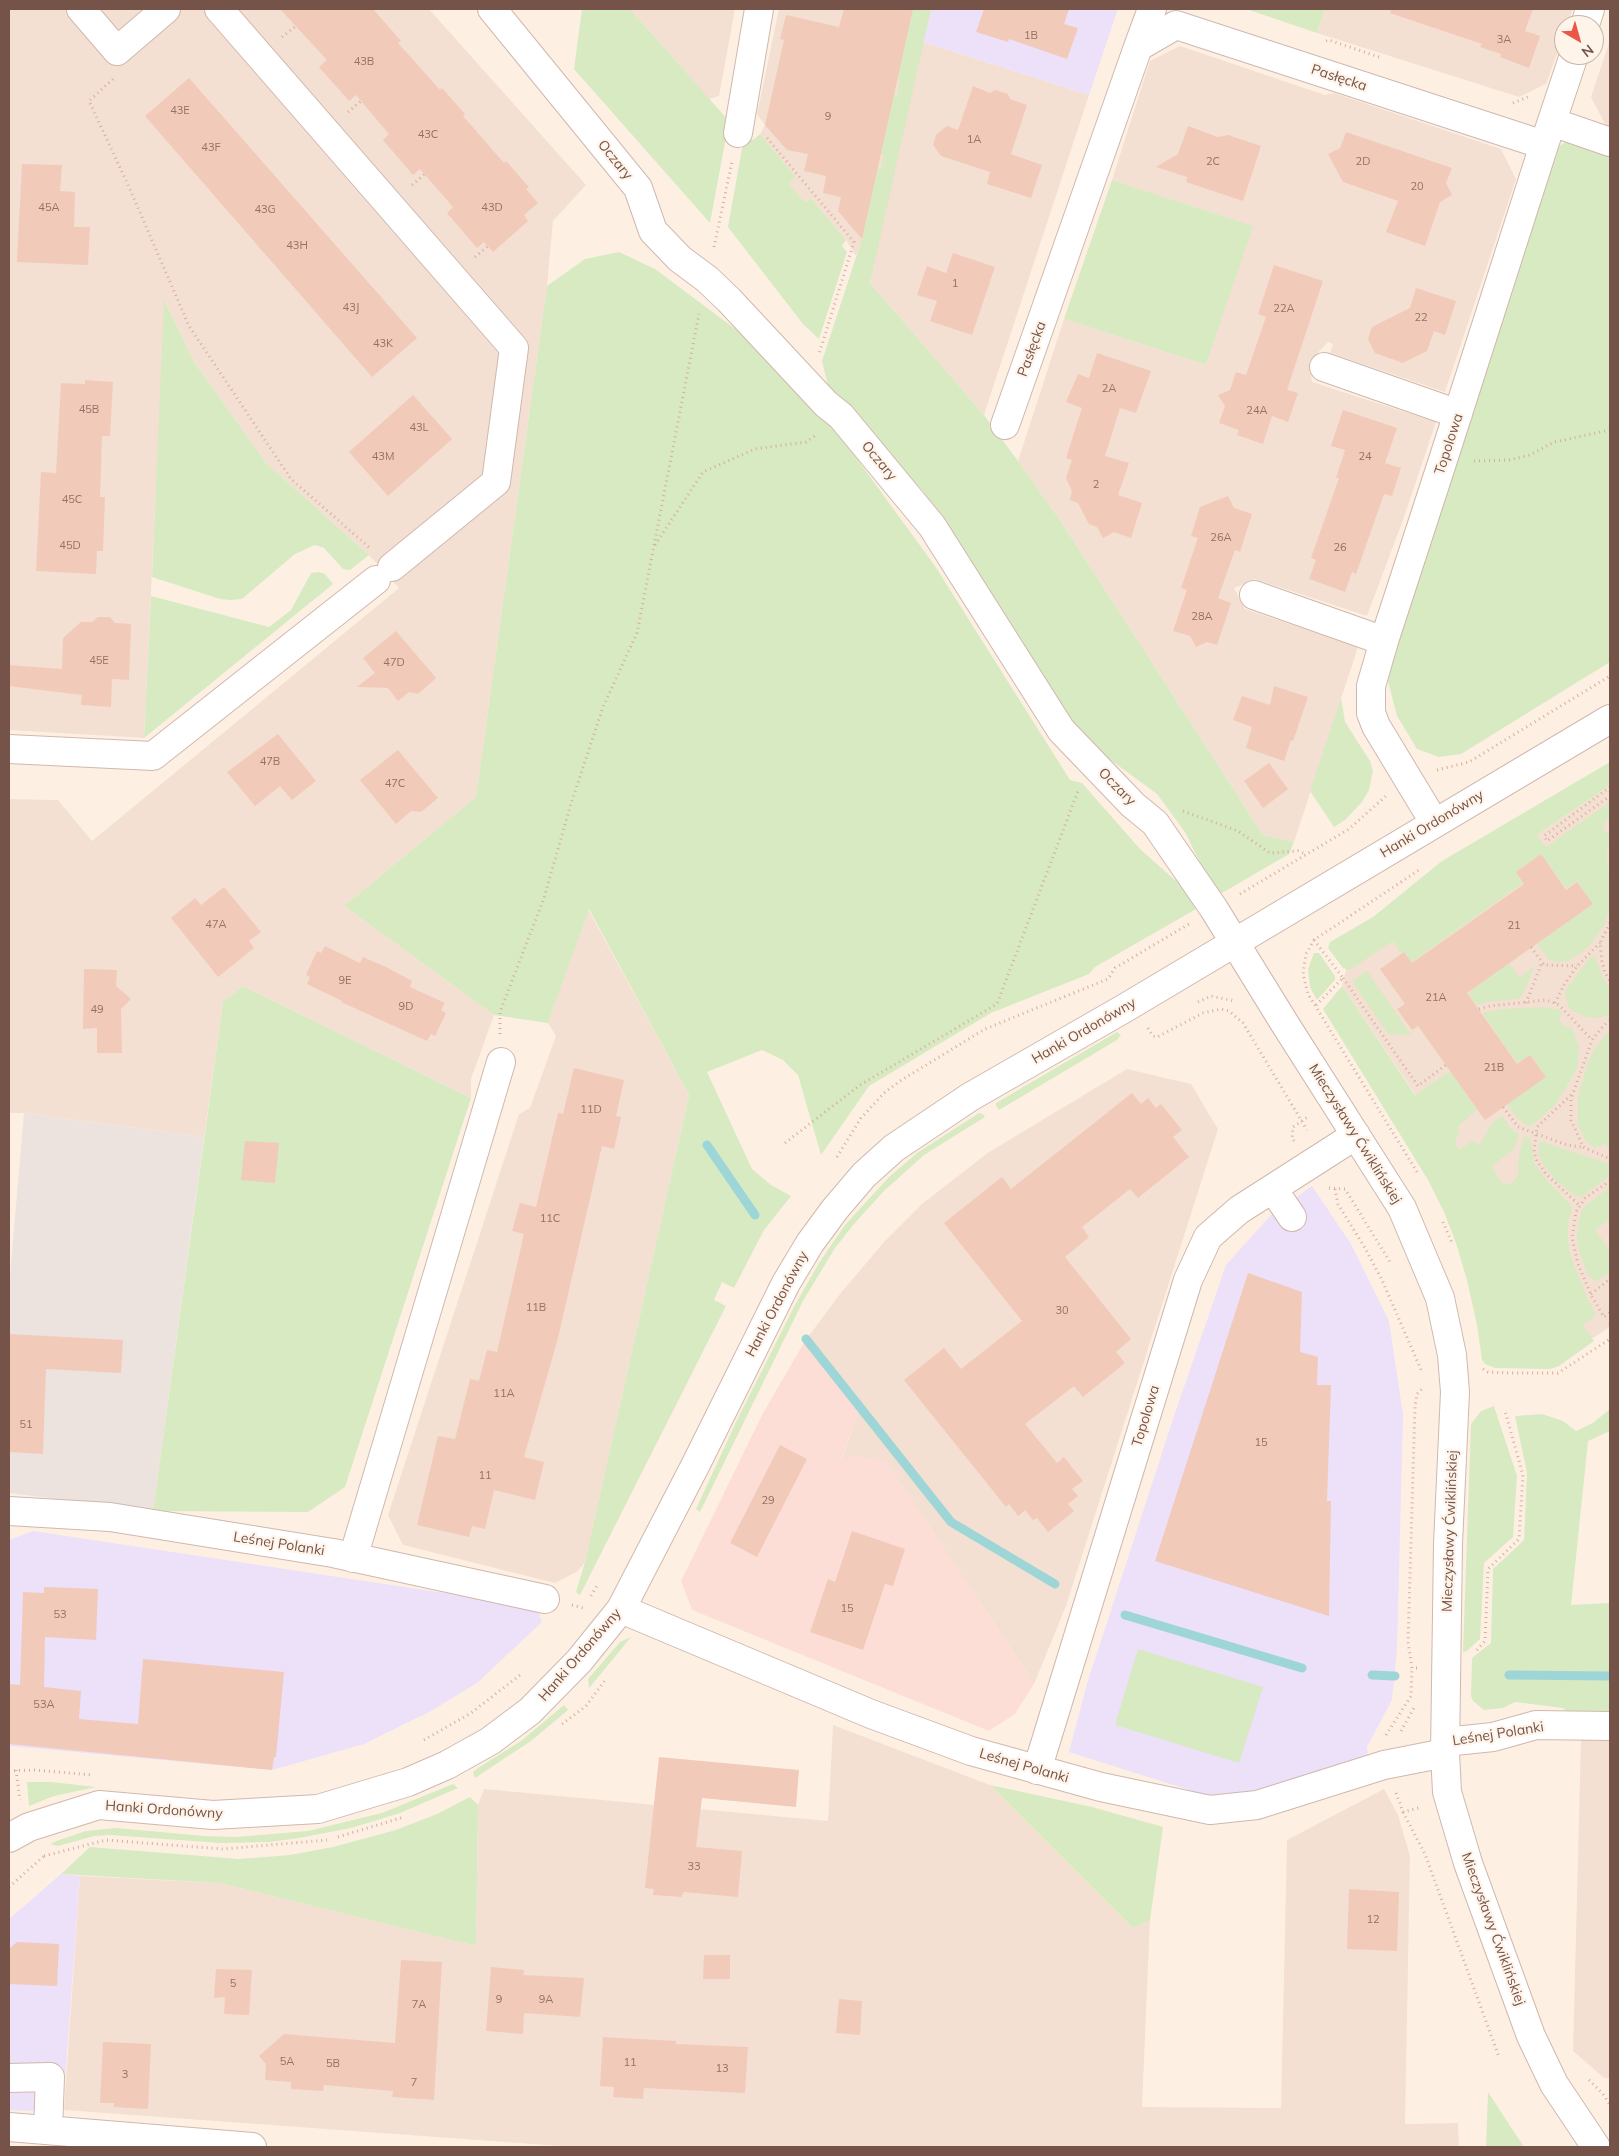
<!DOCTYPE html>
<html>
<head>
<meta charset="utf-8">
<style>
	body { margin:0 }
	#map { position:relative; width:1619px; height:2156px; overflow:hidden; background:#fdf0e3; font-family:Mulish,sans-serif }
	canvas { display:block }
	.frame { position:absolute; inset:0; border:10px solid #755349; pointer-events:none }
	.north { position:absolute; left:1554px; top:15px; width:50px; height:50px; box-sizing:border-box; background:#fff4ea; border:1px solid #c8b4aa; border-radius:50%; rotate:142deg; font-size:14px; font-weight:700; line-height:20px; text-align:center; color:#755349 }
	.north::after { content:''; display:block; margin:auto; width:18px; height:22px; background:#e95746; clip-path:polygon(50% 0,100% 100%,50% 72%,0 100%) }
</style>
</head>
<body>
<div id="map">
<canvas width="1619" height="2156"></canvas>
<div class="frame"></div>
<div class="north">N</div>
</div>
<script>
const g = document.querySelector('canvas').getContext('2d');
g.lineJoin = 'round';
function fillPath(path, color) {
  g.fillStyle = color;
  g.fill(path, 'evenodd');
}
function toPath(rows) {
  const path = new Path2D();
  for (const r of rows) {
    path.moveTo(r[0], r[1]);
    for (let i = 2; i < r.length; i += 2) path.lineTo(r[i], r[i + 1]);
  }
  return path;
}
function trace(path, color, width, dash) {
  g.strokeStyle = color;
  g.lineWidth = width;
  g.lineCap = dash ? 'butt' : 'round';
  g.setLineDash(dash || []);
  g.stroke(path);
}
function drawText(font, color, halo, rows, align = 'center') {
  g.font = font + ' Mulish,sans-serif';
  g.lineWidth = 4.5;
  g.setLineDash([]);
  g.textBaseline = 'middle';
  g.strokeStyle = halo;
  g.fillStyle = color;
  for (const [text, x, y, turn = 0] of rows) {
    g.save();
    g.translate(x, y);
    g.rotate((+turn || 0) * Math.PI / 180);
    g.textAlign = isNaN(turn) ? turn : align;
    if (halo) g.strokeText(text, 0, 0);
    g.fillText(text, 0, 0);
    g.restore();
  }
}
fillPath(toPath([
	[9,9,429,9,586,185,553,221,547,286,476,797,344,906,494,1015,471,1079,471,1098,243,986,223,1002,204,1137,24,1113,9,1113,9,799,58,800,92,841,399,588,369,555,267,464,194,362,165,301,144,738,9,730],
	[630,9,735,9,719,96,709,99],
	[779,9,931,9,923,42,1089,95,984,415,870,283,875,257,862,240,856,256,846,240,811,198,805,202,788,183,795,176,760,134,765,125,757,114],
	[1325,9,1573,9,1567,25,1564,25,1564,35,1546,84,1519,97,1317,33],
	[1610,40,1610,127,1606,126,1591,97],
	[1180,46,1325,95,1334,93,1501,149,1516,179,1445,392,1330,353,1333,344,1328,342,1309,362,1312,382,1436,422,1403,520,1367,616,1255,579,1234,588,1245,609,1358,647,1294,842,1263,835,1060,520,1018,461,1064,319,1206,365,1252,226,1112,180,1150,61],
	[1610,781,1610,1327,1593,1338,1579,1336,1342,986,1349,959,1537,835,1607,787],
	[588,909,689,1095,585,1562,578,1571,555,1583,403,1545,388,1515,519,1114,530,1108,556,1036,548,1023],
	[1127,1069,1191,1084,1218,1129,1066,1606,1034,1684,885,1461,841,1462,858,1411,805,1341,840,1294,884,1242,922,1204,989,1152],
	[833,1725,990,1785,1133,1928,1150,1920,1142,2107,1281,2108,1287,1840,1384,1789,1398,1815,1410,1856,1405,2124,1458,2123,1459,2147,574,2147,64,2110,80,1876,219,1883,476,1946,478,1805,484,1789,828,1821],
	[1610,1737,1610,2078,1604,2078,1573,2051,1581,1739]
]), '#f4e0d2');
fillPath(toPath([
	[805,1341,858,1411,841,1461,852,1456,885,1461,1034,1684,1015,1714,989,1731,692,1610,681,1581,763,1413]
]), '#fdded7');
fillPath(toPath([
	[24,1113,204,1137,153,1511,9,1493,9,1287]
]), '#ece3de');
fillPath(toPath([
	[931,9,1118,9,1089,95,923,42],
	[1312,1186,1351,1244,1389,1321,1403,1415,1397,1650,1392,1700,1367,1747,1368,1756,1249,1794,1205,1795,1069,1752,1087,1684,1174,1416,1226,1265,1270,1216],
	[33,1531,537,1607,542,1622,477,1683,431,1711,364,1744,272,1770,9,1746,9,1540],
	[61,1874,80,1876,64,2092,40,2092,35,2111,9,2110,9,1919]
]), '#ede0f9');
fillPath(toPath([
	[582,9,630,9,729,121,710,223,574,69],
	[913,9,931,9,870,283,984,415,1018,461,1060,520,1263,835,1294,842,1289,854,1222,893,1212,887,1185,832,1157,794,1074,733,1055,706,924,492,829,390,822,361,862,239,877,169,880,170,884,155,881,154,886,94,897,95,900,80,897,79],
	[1246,9,1325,9,1317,33],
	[760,134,795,176,789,184,805,202,811,198,846,240,842,246,847,252,819,339,803,324,728,227,744,137,753,140],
	[1567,141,1610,149,1610,662,1461,754,1439,757,1417,749,1397,716,1388,681,1398,633,1555,149],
	[1112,180,1253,226,1206,365,1064,319],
	[619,252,655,269,738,331,836,430,935,566,1070,780,1082,783,1140,849,1203,905,1095,967,1089,974,991,1013,869,1086,821,1155,798,1075,783,1060,762,1050,707,1072,752,1169,771,1185,791,1196,764,1230,734,1288,722,1282,714,1300,726,1306,580,1595,576,1592,585,1562,689,1095,589,909,548,1023,494,1015,344,906,476,797,547,286,585,259],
	[164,299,194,362,267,464,369,555,350,570,343,569,324,548,315,545,295,554,242,599,231,600,220,599,152,577],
	[318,572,325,574,333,584,144,738,151,596,269,627,291,610,311,573],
	[1341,698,1345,722,1370,761,1373,771,1369,790,1362,802,1345,820,1334,827,1310,791],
	[1610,762,1610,781,1607,787,1537,835,1546,847,1610,802,1610,818,1606,820,1603,828,1606,833,1610,834,1607,854,1610,904,1605,924,1589,946,1569,961,1559,962,1549,960,1537,944,1593,904,1577,881,1566,888,1541,854,1516,872,1523,883,1412,962,1404,951,1400,953,1393,941,1349,970,1343,968,1328,948,1330,942,1373,917,1442,861],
	[1314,953,1319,953,1335,976,1335,980,1317,1000,1310,987,1308,969],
	[1595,956,1602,976,1610,989,1610,1015,1598,1018,1586,1017,1571,1010,1565,997,1566,990,1590,957],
	[1509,963,1519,977,1535,966,1522,996,1518,999,1486,1002,1477,1006,1468,993],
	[1367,971,1411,1035,1388,1034,1352,981],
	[243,986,471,1098,345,1487,308,1512,153,1511,223,1002],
	[1342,986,1415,1095,1450,1071,1477,1110,1458,1126,1459,1134,1455,1140,1457,1148,1460,1149,1473,1141,1480,1145,1492,1123,1502,1116,1513,1131,1519,1134,1514,1149,1492,1166,1499,1179,1503,1183,1509,1185,1518,1176,1519,1154,1525,1136,1529,1138,1531,1142,1534,1162,1548,1182,1571,1205,1572,1209,1568,1222,1568,1241,1571,1257,1588,1300,1596,1315,1583,1325,1594,1341,1559,1366,1550,1369,1495,1368,1485,1364,1482,1360,1477,1325,1467,1280,1456,1243,1444,1212,1428,1180,1323,1009],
	[1543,1007,1559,1010,1562,1013,1559,1020,1564,1027,1572,1027,1579,1048,1577,1069,1556,1104,1531,1126,1528,1126,1517,1118,1507,1104,1546,1077,1531,1055,1517,1063,1482,1013,1504,1009],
	[1610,1030,1610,1149,1604,1144,1595,1148,1586,1141,1578,1126,1578,1096,1589,1060,1596,1047],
	[1117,1032,1121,1035,1117,1040,999,1110,996,1106,996,1103],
	[979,1113,983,1114,985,1117,924,1155,884,1191,854,1224,835,1248,803,1301,700,1512,696,1509,737,1420,795,1305,819,1263,845,1225,889,1177,917,1153],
	[1540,1141,1610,1164,1610,1176,1581,1197,1576,1196,1556,1181,1541,1161,1538,1153],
	[1610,1187,1610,1219,1595,1230,1610,1251,1610,1273,1596,1281,1588,1275,1579,1251,1577,1238,1578,1228,1581,1212,1585,1206],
	[1494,1406,1517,1476,1513,1537,1484,1563,1480,1639,1467,1651,1463,1652,1471,1424,1481,1411],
	[1610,1409,1610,1431,1588,1441,1571,1605,1610,1603,1610,1720,1578,1720,1563,1708,1515,1702,1503,1708,1484,1710,1473,1701,1471,1696,1472,1658,1491,1643,1493,1569,1524,1540,1527,1473,1515,1416,1542,1414,1563,1421,1576,1431,1593,1423],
	[631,1637,614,1658,589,1688,588,1679,620,1642],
	[1138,1649,1263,1687,1239,1763,1115,1725],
	[564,1705,568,1710,531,1741,475,1778,473,1772,478,1768,521,1741],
	[27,1782,51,1782,96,1787,54,1796,29,1806],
	[453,1784,458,1788,400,1813,351,1828,299,1838,269,1842,220,1843,110,1835,94,1836,58,1846,50,1844,59,1840,86,1831,116,1828,204,1836,236,1837,308,1831,382,1813],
	[990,1785,1092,1807,1163,1827,1150,1920,1133,1928],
	[470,1797,478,1805,476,1946,219,1883,61,1874,90,1847,239,1859,290,1855,333,1847,396,1830,437,1814],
	[1488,2092,1524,2147,1486,2147]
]), '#d7eac2');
trace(toPath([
	[707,1145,755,1215],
	[806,1339,951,1522,1055,1584],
	[1125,1615,1302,1668],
	[1372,1675,1395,1676],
	[1509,1675,1610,1676]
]), '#9ed6d8', 9);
fillPath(toPath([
	[280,9,373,9,401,41,398,43,440,90,442,88,465,114,463,116,504,163,506,161,529,187,526,189,538,203,524,215,528,221,493,252,484,242,477,248,447,213,453,207,420,169,413,175,383,140,389,134,356,95,349,101,319,67,327,60],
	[844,9,913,9,862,239,838,211,841,197,823,193,826,176,804,171,808,154,787,150,765,125,784,40,780,39,786,15,839,27],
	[984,9,1069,9,1064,24,1078,28,1067,59,1009,39,1008,42,976,32],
	[1391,9,1533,9,1525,31,1540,36,1529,68,1500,57,1501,54,1480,47,1482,44,1390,13],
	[189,78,417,338,372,377,145,116],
	[973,86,990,93,995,90,1008,94,1010,99,1027,105,1011,154,1042,165,1031,198,987,184,990,172,941,156,933,145,936,135,947,126,958,130],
	[1188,126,1218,137,1228,135,1261,146,1243,201,1186,182,1187,177,1156,167,1178,154],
	[1346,132,1452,168,1446,183,1452,195,1440,202,1425,246,1386,232,1398,201,1343,182,1328,154,1340,148],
	[22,164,62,165,60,191,75,192,74,227,90,227,88,265,17,262],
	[953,253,995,267,972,335,930,321,937,301,917,295,927,266,946,273],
	[1274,265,1323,281,1287,390,1298,393,1288,422,1272,416,1263,444,1237,435,1239,430,1219,423,1225,406,1218,395,1230,390,1236,372,1246,375,1266,317,1258,314],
	[1416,288,1456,301,1445,335,1434,331,1427,351,1403,363,1375,353,1368,339,1372,327,1410,308],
	[1097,353,1151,371,1136,413,1120,408,1105,456,1129,463,1118,495,1142,503,1131,538,1114,532,1103,538,1097,527,1089,524,1078,503,1070,500,1072,491,1066,478,1072,460,1066,458,1082,408,1066,402,1078,374,1089,378],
	[85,380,113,382,110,436,102,436,100,497,105,497,103,551,97,551,96,574,36,571,41,472,56,473,61,383,85,384],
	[413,395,452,439,388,496,349,452],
	[1343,410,1397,428,1385,463,1401,468,1392,496,1384,494,1356,574,1352,572,1345,592,1309,579,1316,560,1311,558,1339,478,1336,478,1345,450,1331,446],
	[1228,496,1234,508,1252,514,1240,552,1235,550,1218,598,1231,603,1217,645,1207,642,1196,647,1190,636,1173,631,1187,590,1181,588,1198,538,1191,536,1200,507],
	[98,617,110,617,115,623,131,624,129,680,112,679,111,707,81,705,82,695,9,686,9,665,62,669,63,638,81,622,92,622],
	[396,631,436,678,418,694,409,692,398,701,388,688,357,687,375,673,363,658],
	[1274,686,1308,697,1293,741,1291,740,1284,761,1246,748,1252,727,1233,720,1242,696,1270,705],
	[278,734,316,781,292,800,280,786,255,806,227,772],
	[398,750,438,798,421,812,411,811,396,824,360,780],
	[1269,763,1288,789,1263,808,1244,781],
	[1541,854,1566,890,1577,882,1593,904,1467,993,1517,1064,1530,1055,1546,1077,1485,1120,1418,1026,1412,1030,1397,1009,1405,1004,1380,969,1404,952,1412,963,1524,884,1516,872],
	[224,887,261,932,249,941,254,948,218,977,171,918,195,898,201,905],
	[325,946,360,963,363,957,388,968,412,981,410,987,445,1003,441,1010,446,1013,435,1036,431,1034,427,1041,341,1002,342,1001,307,984,310,977,306,975,317,951,321,953],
	[84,969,117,970,116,986,131,999,121,1009,122,1053,97,1053,97,1028,83,1029],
	[574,1068,624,1080,616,1116,621,1117,614,1149,602,1146,558,1338,524,1457,544,1462,535,1500,494,1490,485,1529,472,1526,469,1537,417,1525,438,1436,455,1439,470,1379,479,1381,487,1350,497,1352,524,1234,512,1231,520,1203,536,1207,558,1113,563,1114],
	[1132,1093,1141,1104,1148,1098,1156,1108,1161,1104,1182,1130,1173,1137,1189,1157,1138,1198,1130,1189,1082,1227,1089,1237,1065,1257,1131,1339,1116,1352,1125,1363,1083,1397,1074,1386,1025,1424,1057,1463,1064,1457,1083,1481,1072,1489,1078,1496,1068,1504,1074,1511,1048,1532,1037,1518,1033,1520,1025,1510,1018,1516,1009,1504,1006,1507,904,1380,944,1348,961,1369,1022,1321,944,1223,1002,1177,1011,1189],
	[245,1141,279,1143,275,1183,241,1180],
	[1248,1273,1302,1292,1300,1352,1318,1357,1317,1385,1331,1385,1327,1501,1331,1501,1329,1616,1155,1561],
	[9,1334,123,1340,121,1373,46,1369,43,1454,9,1452],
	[780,1445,807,1459,757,1557,730,1543],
	[852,1531,905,1549,893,1586,885,1584,863,1650,810,1632,828,1579,835,1582],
	[44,1587,98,1589,96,1640,45,1637,44,1687,81,1691,79,1719,138,1724,143,1659,284,1672,276,1757,274,1757,272,1770,9,1744,9,1684,20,1685,23,1592,44,1593],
	[659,1757,799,1770,796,1807,702,1798,696,1847,742,1851,738,1897,684,1892,681,1897,653,1895,654,1889,645,1888],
	[1349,1889,1399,1892,1397,1951,1347,1949],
	[17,1942,59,1944,57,1986,9,1984,9,1949],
	[704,1955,730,1955,730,1979,703,1979],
	[401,1960,442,1962,434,2100,392,2097,393,2091,324,2085,323,2091,291,2089,291,2082,265,2080,266,2064,259,2056,284,2034,395,2043],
	[491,1967,524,1970,523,1975,584,1978,580,2017,524,2013,523,2034,486,2031],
	[216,1969,252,1970,249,2015,224,2014,225,1997,214,1998],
	[839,1999,862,2001,860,2035,836,2033],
	[603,2037,676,2041,676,2044,748,2047,745,2093,644,2088,643,2099,613,2097,614,2087,600,2086],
	[103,2042,151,2044,148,2109,114,2107,114,2103,100,2103]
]), '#f2caba');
const minor = toPath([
	[81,9,117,51,166,9],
	[219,9,514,348,496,482,392,567],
	[492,9,638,188,653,231,680,259,707,279,729,300,826,404,841,416,932,526,1061,730,1133,805,1155,823,1214,909,1285,1024,1402,1208,1440,1298,1452,1355,1455,1392,1448,1544,1445,1753,1447,1792,1468,1863,1531,2036,1554,2084,1596,2147],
	[1585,25,1590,9],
	[1138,47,1152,9],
	[1552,122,1610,142],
	[738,133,759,9],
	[1324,367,1458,414],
	[1005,425,1138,47,1176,25,1544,145],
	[1254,595,1384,641],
	[9,749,153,756,376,580],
	[1434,822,1376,726,1371,713,1371,686,1384,641,1443,460,1544,145,1574,55],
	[1273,1189,1292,1217],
	[9,1511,110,1517,333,1553,545,1599],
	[353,1558,501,1062],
	[621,1609,871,1714,971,1751,1101,1787,1210,1810,1257,1805,1384,1765,1445,1753],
	[1445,1742,1493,1737,1536,1725,1610,1726],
	[1037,1770,1188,1280,1208,1237,1239,1210,1356,1135],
	[9,1838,29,1827,99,1805,213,1815,318,1809,408,1782,447,1765,490,1741,530,1711,579,1661,621,1609,696,1464,786,1283,810,1243,835,1209,864,1175,894,1148,970,1097,1125,1008,1610,719],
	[9,2078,50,2077,48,2130],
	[9,2127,252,2147]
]);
trace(minor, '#d0b8ad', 30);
trace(toPath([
	[282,37,296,26],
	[1326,41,1329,40,1379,57],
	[113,79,89,101,129,187,189,326,291,479,371,549],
	[1513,103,1528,97],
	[348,112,361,101],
	[767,138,854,242,819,354],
	[412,185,425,174],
	[714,247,732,162],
	[475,257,488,246],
	[1474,461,1509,460,1530,455,1554,442,1610,430],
	[655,545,703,472,755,449,806,442,816,435],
	[1437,770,1469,762,1610,676],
	[1610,787,1544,836,1547,841,1610,796],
	[1183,811,1238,831,1270,853,1298,851,1306,854],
	[1240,894,1349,829,1386,796],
	[1610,923,1600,943,1602,961,1605,973,1610,981],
	[1314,940,1343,978,1315,1006],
	[1531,947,1544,965,1577,966],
	[1343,978,1418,1086,1446,1065],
	[1198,1002,1211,996,1235,1001],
	[1526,1003,1542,962],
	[1555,1003,1564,985,1577,966,1600,943],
	[1479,1009,1490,1006,1546,1000,1559,1005,1592,1040],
	[1610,1021,1604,1025,1592,1040,1571,1099,1571,1120,1583,1147,1610,1159],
	[1148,1028,1153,1036,1157,1037,1203,1013,1221,1009,1229,1011,1243,1023,1307,1130],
	[500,1034,500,1012,544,898,570,807,603,707,637,633,699,314],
	[1571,1095,1537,1127,1534,1152,1537,1161,1546,1174,1580,1206],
	[1503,1107,1518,1127,1567,1145,1582,1147],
	[1294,1141,1292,1138,1293,1127,1309,1116],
	[785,1143,860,1085,997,1004,1078,791],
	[837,1157,861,1118,884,1093,900,1081,985,1029,1108,979,1115,968,1189,924],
	[1417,1172,1308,994,1303,974,1306,954,1314,940,1419,870],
	[1610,1181,1585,1198,1576,1212,1572,1238,1578,1264,1592,1297,1604,1317,1610,1312],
	[1329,1188,1345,1189,1390,1262],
	[1335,1189,1338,1204,1365,1248,1382,1280,1422,1372],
	[1443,1222,1452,1243],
	[1591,1294,1610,1279],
	[1610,1323,1610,1324],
	[1483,1369,1488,1372,1506,1373,1558,1373,1610,1339],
	[591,1596,598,1584],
	[572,1605,583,1608],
	[1477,1650,1485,1641,1488,1569,1519,1539,1523,1475,1505,1411],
	[1417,1668,1412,1668,1408,1642,1415,1406,1417,1394,1424,1387],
	[562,1724,586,1706,606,1679],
	[1401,1731,1414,1708],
	[1386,1735,1411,1696,1412,1668],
	[424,1740,471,1713,520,1675],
	[16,1770,20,1800],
	[9,1771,34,1770,93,1775],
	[1396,1793,1403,1812,1422,1807],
	[1403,1812,1425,1854,1499,2057],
	[338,1837,404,1817],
	[44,1856,106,1840,223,1849,327,1840],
	[9,1887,44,1856],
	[1589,2080,1603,2094,1610,2105]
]), '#d7ad9e', 3, [1, 4]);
trace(minor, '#fff', 28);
drawText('11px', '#947165', null, [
	["1B",1031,36],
	["3A",1504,40],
	["43B",364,62],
	["43E",180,111],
	["9",828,117],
	["43C",428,135],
	["1A",974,140],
	["43F",211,148],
	["2C",1213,162],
	["2D",1363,162],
	["20",1417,187],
	["45A",49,208],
	["43D",492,208],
	["43G",265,210],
	["43H",297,246],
	["1",955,284],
	["43J",351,308],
	["22A",1284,309],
	["22",1421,318],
	["43K",383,344],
	["2A",1109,389],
	["45B",89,410],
	["24A",1257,411],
	["43L",419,428],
	["43M",383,457],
	["24",1365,457],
	["2",1096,485],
	["45C",72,500],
	["26A",1221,538],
	["45D",70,546],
	["26",1340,548],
	["28A",1202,617],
	["45E",99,661],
	["47D",394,663],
	["47B",270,762],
	["47C",395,784],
	["47A",216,925],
	["21",1514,926],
	["9E",345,981],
	["21A",1436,998],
	["9D",406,1007],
	["49",97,1010],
	["21B",1494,1068],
	["11D",591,1110],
	["11C",550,1219],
	["11B",536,1308],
	["30",1062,1311],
	["11A",504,1394],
	["51",26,1425],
	["15",1261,1443],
	["11",485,1476],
	["29",768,1501],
	["15",847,1609],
	["53",60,1615],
	["53A",44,1705],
	["33",694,1867],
	["12",1373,1920],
	["5",233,1984],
	["9",499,2000],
	["9A",546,2000],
	["7A",419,2005],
	["5A",287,2062],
	["11",630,2063],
	["5B",333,2064],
	["13",722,2069],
	["3",125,2075],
	["7",414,2083]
]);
drawText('14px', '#755349', '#fff4ea', [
	["Pasłęcka",1339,78,18],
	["Oczary",615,160,51],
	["Pasłęcka",1032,349,-70],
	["Topolowa",1449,444,-72],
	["Oczary",879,461,50],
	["Oczary",1117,787,45],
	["Hanki Ordonówny",1432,824,-31],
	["Hanki Ordonówny",1084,1031,-30],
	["Mieczysławy Ćwiklińskiej",1355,1134,58],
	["Hanki Ordonówny",777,1304,-62],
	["Topolowa",1146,1416,-73],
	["Mieczysławy Ćwiklińskiej",1450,1531,-88],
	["Leśnej Polanki",279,1544,9],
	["Hanki Ordonówny",580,1655,-49],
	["Leśnej Polanki",1498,1734,-9],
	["Leśnej Polanki",1024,1766,16],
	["Hanki Ordonówny",164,1810,4],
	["Mieczysławy Ćwiklińskiej",1493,1929,70]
]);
</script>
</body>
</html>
